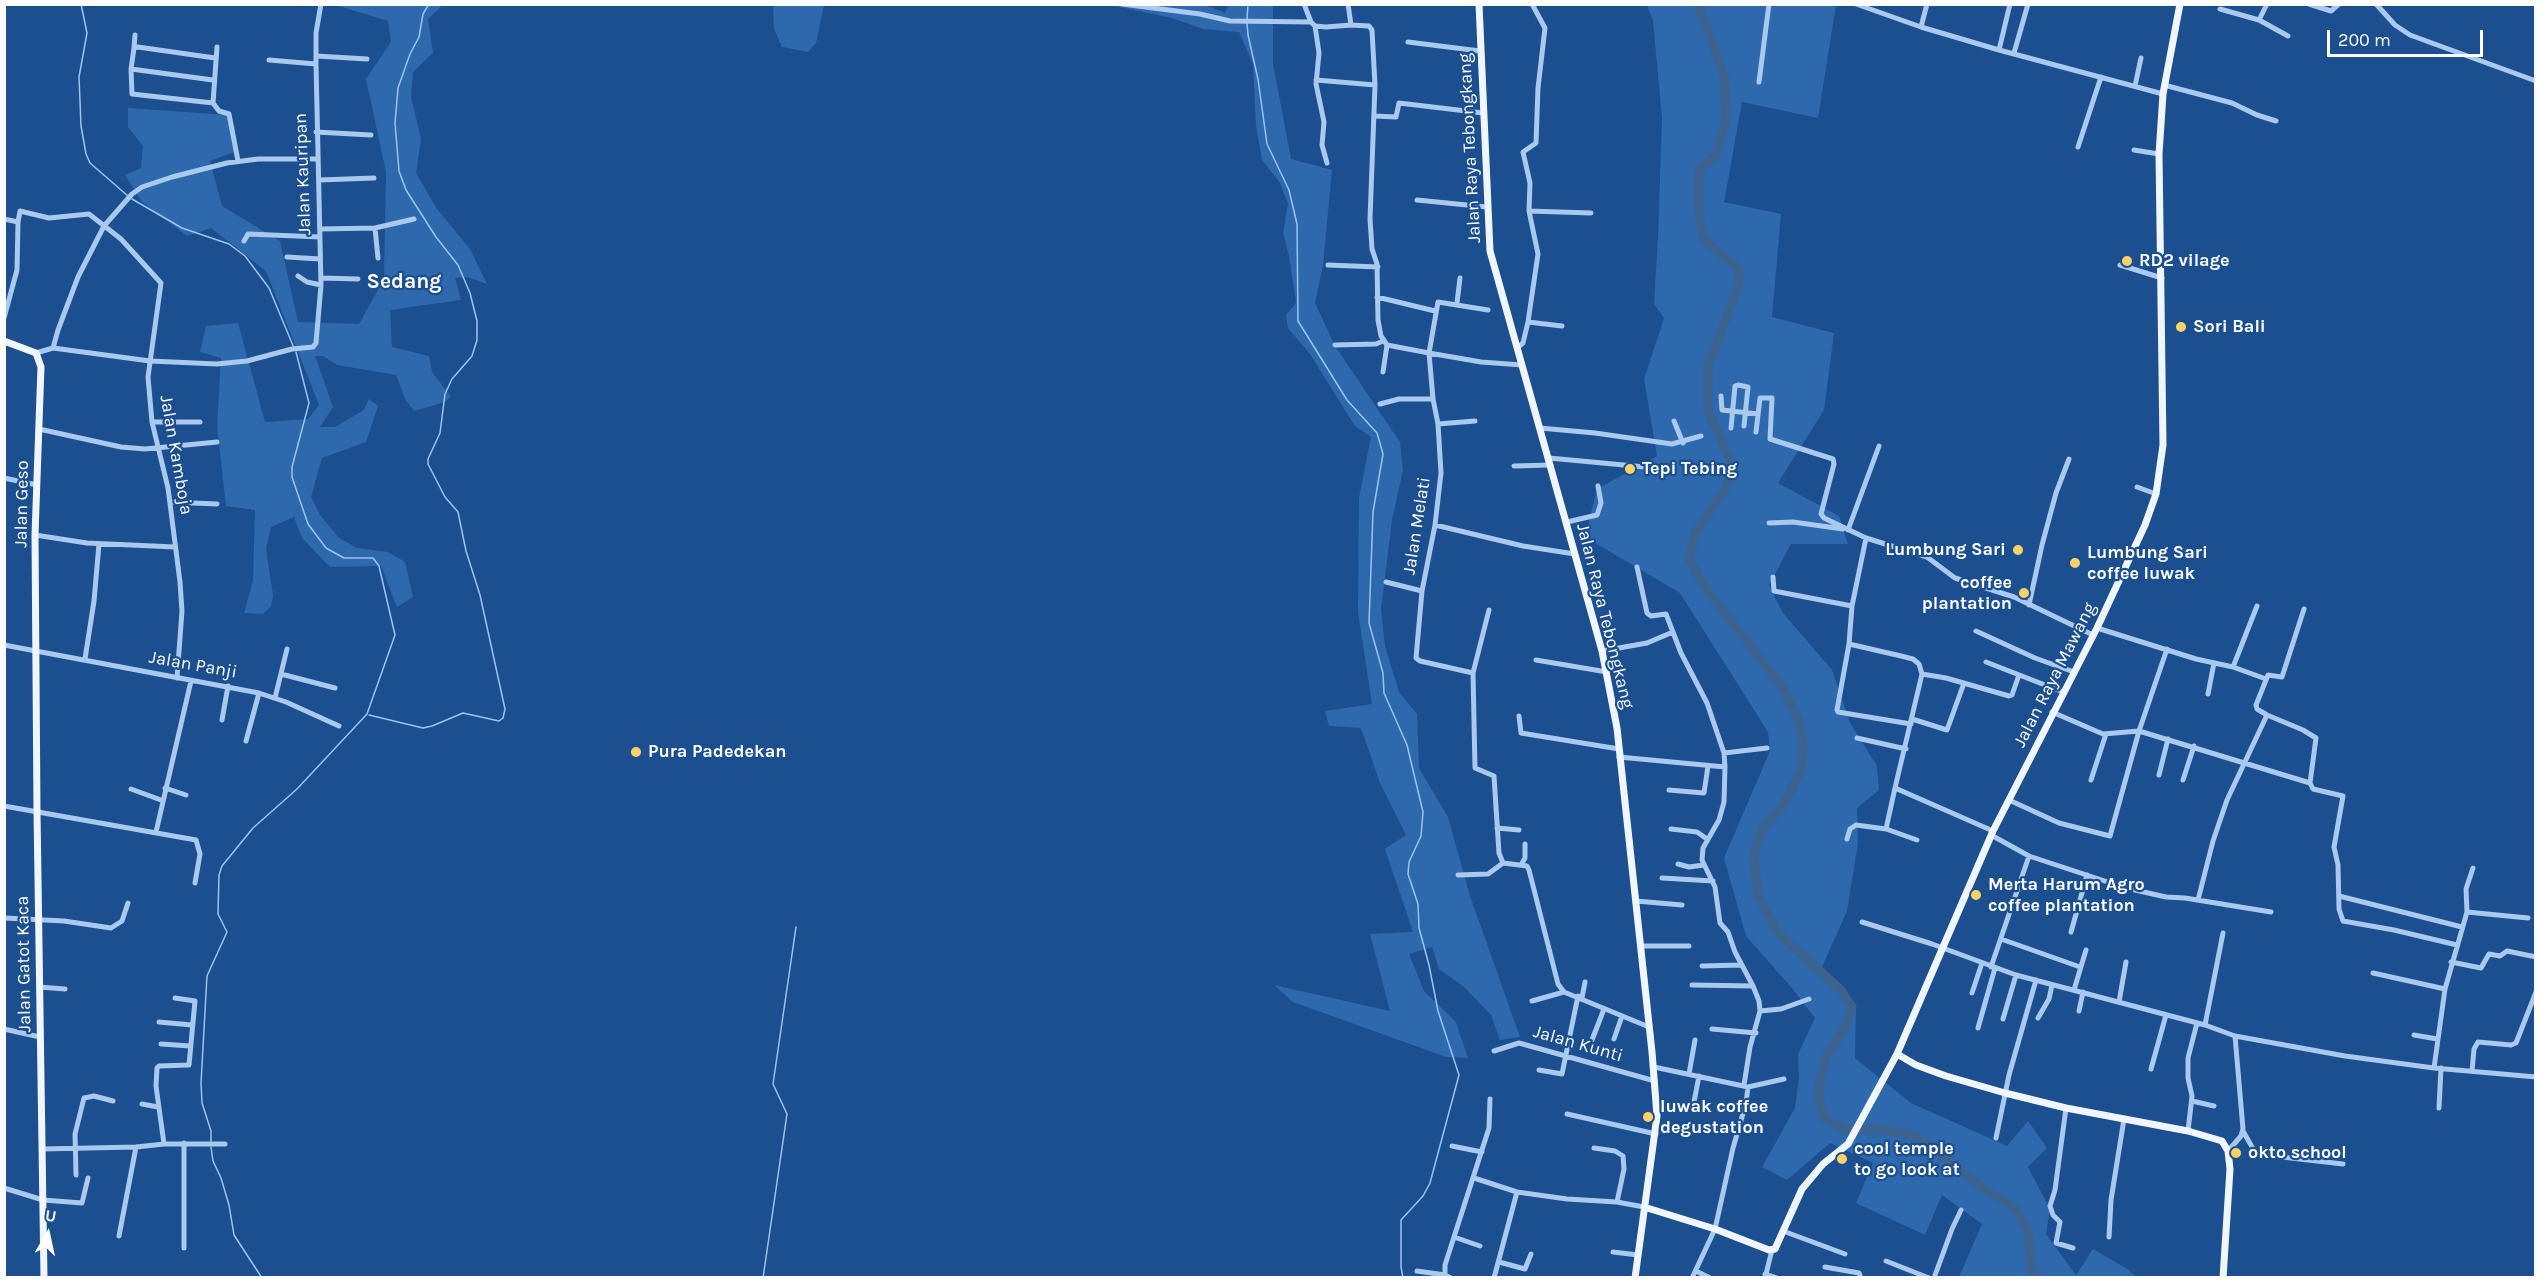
<!DOCTYPE html>
<html>
<head>
<meta charset="utf-8">
<style>
	body { margin:0 }
	#map { position:relative; width:2540px; height:1282px; overflow:hidden; background:#1b4f8f; font-family:Karla,sans-serif }
	canvas { display:block }
	.frame { position:absolute; inset:0; border:6px solid #fff; pointer-events:none }
	.north { position:absolute; left:18px; top:1204px; width:60px; height:60px; -webkit-text-stroke:4px #1b4f8f; paint-order:stroke; rotate:9deg; font-size:16px; font-weight:700; line-height:24px; text-align:center; color:#fff }
	.north::after { content:''; display:block; margin:auto; width:21px; height:27px; background:#fff; clip-path:polygon(50% 0,100% 100%,50% 72%,0 100%) }
	.scale { position:absolute; left:2327px; top:30px; width:156px; height:27px; box-sizing:border-box; border:3px solid #fff; border-top:0; padding-left:8px; font-size:18px; line-height:21px; white-space:nowrap; color:#fff; -webkit-text-stroke:4px #1b4f8f; paint-order:stroke }
</style>
</head>
<body>
<div id="map">
<canvas width="2540" height="1282"></canvas>
<div class="frame"></div>
<div class="north">U</div>
<div class="scale">200 m</div>
</div>
<script>
const g = document.querySelector('canvas').getContext('2d');
g.lineJoin = 'round';
function fillPath(path, color) {
  g.fillStyle = color;
  g.fill(path, 'evenodd');
}
function toPath(rows) {
  const path = new Path2D();
  for (const r of rows) {
    path.moveTo(r[0], r[1]);
    for (let i = 2; i < r.length; i += 2) path.lineTo(r[i], r[i + 1]);
  }
  return path;
}
function trace(path, color, width, dash) {
  g.strokeStyle = color;
  g.lineWidth = width;
  g.lineCap = dash ? 'butt' : 'round';
  g.setLineDash(dash || []);
  g.stroke(path);
}
function drawText(font, color, halo, rows, align = 'center') {
  g.font = font + ' Karla,sans-serif';
  g.lineWidth = 4.5;
  g.setLineDash([]);
  g.textBaseline = 'middle';
  g.strokeStyle = halo;
  g.fillStyle = color;
  for (const [text, x, y, turn = 0] of rows) {
    g.save();
    g.translate(x, y);
    g.rotate((+turn || 0) * Math.PI / 180);
    g.textAlign = isNaN(turn) ? turn : align;
    if (halo) g.strokeText(text, 0, 0);
    g.fillText(text, 0, 0);
    g.restore();
  }
}
fillPath(toPath([
	[335,5,443,5,428,19,433,53,413,72,411,97,421,138,416,173,437,209,470,249,487,284,467,277,455,278,461,300,390,310,392,347,429,356,432,372,451,397,445,402,414,411,405,399,396,375,337,365,323,356,315,356,333,407,320,427,335,427,364,410,369,399,378,406,366,442,322,458,311,497,320,515,339,538,357,548,388,552,405,562,413,597,397,607,381,566,330,567,302,538,294,517,271,527,266,549,273,595,271,606,263,614,244,613,253,580,255,510,226,506,217,425,221,358,200,352,206,326,238,323,265,422,308,419,319,405,266,271,211,228,187,236,142,202,125,175,141,168,143,146,128,127,128,108,228,115,234,152,210,161,222,206,280,241,298,322,359,324,384,279,386,172,366,79,391,42,388,21],
	[773,5,824,5,816,43,808,52,782,47,774,29],
	[1110,5,1205,5,1225,13,1228,5,1273,5,1273,64,1291,159,1332,170,1323,265,1315,303,1335,346,1400,442,1403,470,1392,520,1381,610,1385,646,1399,692,1417,714,1419,768,1448,817,1470,896,1520,1037,1500,1040,1491,1015,1464,987,1439,969,1432,947,1409,954,1424,991,1456,1022,1468,1058,1446,1057,1293,1002,1274,985,1390,1011,1370,934,1413,932,1385,849,1406,835,1380,783,1361,728,1329,726,1325,711,1372,704,1358,612,1359,498,1371,437,1355,426,1310,354,1288,328,1286,315,1296,303,1289,256,1283,233,1288,204,1280,183,1262,160,1256,126,1253,64,1239,32,1203,29,1172,18],
	[1647,5,1836,5,1818,118,1742,102,1724,202,1781,214,1772,317,1834,333,1824,410,1778,483,1839,516,1848,544,1791,544,1769,585,1783,613,1832,670,1850,723,1877,766,1879,790,1857,808,1858,843,1847,911,1822,967,1856,1005,1855,1058,1911,1103,2007,1146,2028,1121,2047,1148,2028,1167,2050,1209,2046,1234,2076,1275,2093,1249,2129,1270,2136,1277,1959,1277,1982,1224,1942,1195,1925,1235,1856,1203,1873,1163,1830,1143,1787,1180,1762,1167,1795,1108,1799,1078,1798,1054,1815,1018,1791,987,1746,936,1724,858,1770,751,1768,732,1680,593,1585,537,1597,489,1657,456,1644,379,1664,318,1654,304,1658,238,1662,118,1653,21]
]), '#2e69ad');
trace(toPath([
	[81,4,87,33,79,77,81,126,86,154,90,163,128,196],
	[1247,19,1248,4],
	[1247,23,1248,35,1258,79,1267,144,1289,190,1297,224,1298,321,1347,400,1377,433,1383,454,1373,512,1369,623,1383,673,1384,693,1407,745,1423,812,1421,836,1409,862,1408,874,1418,904,1419,928,1429,965,1438,1011,1459,1075,1430,1183,1423,1196,1401,1220,1401,1267,1403,1278],
	[132,199,182,228,229,244,245,256,269,288,294,348],
	[369,715,423,728,432,726,463,713,499,721,503,718,505,709,480,595,466,551,458,512,445,497,428,464,428,459,440,433,445,394,452,379,472,356,477,340,477,321,470,293,458,265,436,237,406,190,399,171,395,123,398,88,410,54,419,37,423,14,429,4],
	[211,1142,211,1131,202,1103,201,1083,207,976,227,932,218,914,219,875,222,866,253,828,297,789,367,714,395,635,379,566,373,558,344,558,326,548,308,524,292,477,292,467,309,403,296,352],
	[211,1147,213,1161,221,1178,229,1205,234,1235,262,1278],
	[763,1278,787,1114,773,1084,796,927]
]), '#9cc4f0', 1.5);
trace(toPath([
	[1698,4,1724,76,1726,120,1715,156,1699,170,1699,212,1703,239,1740,270,1738,287,1708,366,1708,411,1733,466,1724,491,1695,534,1689,560,1705,587,1783,688,1799,720,1803,745,1801,771,1782,807,1762,829,1754,855,1758,895,1778,933,1841,990,1852,1007,1844,1029,1826,1057,1818,1089,1824,1119,1846,1130,1881,1129,1917,1137,1987,1191,2014,1207,2028,1231,2032,1272,2037,1278]
]), '#3c6290', 9);
trace(toPath([
	[1122,4,1200,14,1230,21,1311,22,1315,26,1326,27,1351,25],
	[1304,4,1311,22],
	[1348,4,1351,25,1369,26,1372,30,1375,85,1370,219,1372,249,1377,264,1378,320,1381,336,1387,345,1429,353,1433,399,1438,424,1441,473,1435,525,1422,591,1416,658,1420,661,1473,673,1475,768,1494,776,1499,853,1503,863,1527,866,1529,870,1558,984,1564,992,1649,1027],
	[1856,4,1921,27,1999,50,2163,94],
	[2309,4,2331,11,2339,4],
	[2376,4,2395,25,2410,35,2536,81],
	[2220,9,2259,20,2288,36],
	[2259,20,2267,4],
	[1315,26,1319,53,1316,84,1324,122,1322,145,1327,163],
	[1921,27,1927,4],
	[1408,42,1480,51],
	[217,47,213,103,219,111,229,114,238,161],
	[134,48,135,35],
	[1999,50,2010,4],
	[2014,53,2028,4],
	[316,56,367,59],
	[269,60,316,64],
	[131,69,213,80],
	[1316,80,1375,85],
	[1759,82,1769,4],
	[2164,85,2232,103,2257,115,2276,121],
	[2135,86,2141,58],
	[213,103,132,94,131,69,134,48,138,47,215,58],
	[1375,116,1396,117,1399,103,1483,113],
	[316,132,371,135],
	[2078,147,2101,77],
	[2134,150,2159,154],
	[319,180,374,178],
	[1417,200,1487,207],
	[1529,211,1591,213],
	[4,219,18,222,20,211,49,218,89,214,121,239,161,283,148,377,152,422,168,488,180,582,182,611,177,678],
	[375,228,378,258],
	[320,229,375,228,414,219],
	[244,241,248,234,320,237],
	[287,257,320,259],
	[1328,265,1378,267],
	[2120,265,2162,278],
	[298,276,307,282,321,285],
	[321,278,358,279],
	[1377,297,1435,311],
	[1457,303,1460,278],
	[1488,310,1438,302,1429,353,1481,362,1522,365],
	[4,318,17,270,18,222],
	[1528,322,1562,326],
	[1335,345,1376,344,1383,341],
	[53,348,58,330,78,277,104,226,132,194,142,187,172,177,227,163,258,159,318,159],
	[1517,348,1523,343,1528,322,1538,254,1529,211,1530,183,1523,152,1536,143,1538,88,1545,28,1532,4],
	[36,353,53,348,150,361,217,364,247,361,292,349,313,347,316,343,321,285,316,64,316,33,321,4],
	[1383,372,1387,345],
	[1721,396,1722,410,1758,414],
	[1380,404,1399,399,1433,399],
	[1674,421,1683,443],
	[152,422,200,422],
	[1438,424,1475,421],
	[1540,428,1595,433,1672,444,1701,436],
	[1731,428,1735,386,1738,385,1748,387,1744,426],
	[39,429,121,447,145,449,217,442],
	[1756,432,1760,398,1772,398,1770,439,1833,459,1834,464,1821,514,1824,518,1866,538,1927,557,1955,578,2014,597,2093,635],
	[1549,458,1645,467],
	[1514,466,1551,465],
	[4,478,37,485],
	[2137,487,2156,494],
	[170,502,217,504],
	[1567,522,1597,515,1601,503,1598,486],
	[1769,523,1793,522,1843,529],
	[1435,525,1523,546,1575,554],
	[1848,530,1879,446],
	[35,535,87,543,175,547],
	[1866,538,1852,606,1849,644,1837,710,1838,712,1911,724],
	[1637,567,1647,613,1651,616,1666,614,1681,653,1707,703,1724,753,1725,767],
	[1773,577,1774,591,1852,606],
	[1386,582,1422,591],
	[2029,605,2042,545,2056,493,2069,459],
	[2097,628,2196,659,2233,667,2266,679],
	[1976,631,2035,658,2074,672],
	[1849,644,1901,656,1913,659,1919,664,1922,674,1895,788,1993,831],
	[4,645,259,693,286,702,339,726],
	[1602,651,1647,643,1673,632],
	[85,659,94,601,99,544],
	[1536,660,1607,672],
	[1986,662,2063,692],
	[2233,667,2257,606],
	[1473,673,1489,610],
	[281,674,335,688],
	[1922,674,1946,678,2009,696,2012,695,2019,675],
	[2208,694,2214,663],
	[275,698,287,649],
	[2052,712,2103,734,2139,731,2167,649],
	[2267,715,2257,709,2256,705,2268,675,2282,677,2304,609],
	[1519,716,1521,733,1619,749],
	[1912,719,1947,730,1964,683],
	[222,720,228,686],
	[1857,738,1906,749],
	[246,741,259,693],
	[1724,753,1767,748],
	[1619,757,1725,767,1724,802,1719,820,1703,848,1702,860,1715,887,1720,923,1728,932,1735,952,1753,986,1759,1001,1760,1011,1750,1047,1744,1085],
	[2159,775,2168,739],
	[2091,780,2106,734],
	[2183,780,2194,746],
	[165,788,186,795],
	[131,789,161,800],
	[1669,790,1704,793,1708,766],
	[2009,800,2059,823,2110,836,2139,731,2310,783,2313,789,2343,796,2334,847,2338,865,2339,909,2343,921,2394,930,2457,945],
	[4,806,196,840,200,854,195,883],
	[1497,828,1519,830],
	[1671,829,1697,832,1707,839],
	[1886,829,1895,788],
	[156,832,191,681],
	[1991,835,2029,856,2126,888,2166,897,2185,898,2271,912],
	[1847,839,1850,829,1856,825,1886,829,1917,840],
	[1678,864,1689,867,1704,865],
	[1521,865,1525,858,1525,844],
	[1458,875,1488,874,1503,863],
	[1662,878,1713,881],
	[2339,896,2462,927],
	[2198,900,2213,841,2227,800,2267,715,2303,730,2316,738,2310,783],
	[1636,901,1682,905],
	[2467,912,2528,918],
	[4,918,64,921,111,928,122,921,128,903],
	[1862,922,1932,944,2016,975,2205,1025,2235,1036,2243,1129,2241,1136,2228,1151],
	[2071,932,2087,875],
	[2001,939,2080,967],
	[1641,946,1689,946],
	[2451,962,2481,968,2489,954,2500,956,2507,951,2536,957],
	[1702,966,1741,965],
	[1991,967,2029,856],
	[2373,973,2445,989],
	[1692,985,1753,986],
	[39,987,65,989],
	[2074,990,2086,950],
	[1972,993,1982,963],
	[1582,998,1585,982],
	[1532,1001,1564,992],
	[2119,1002,2126,962],
	[1760,1011,1781,1009,1809,999],
	[2079,1011,2083,992],
	[2038,1018,2049,999,2052,985],
	[2003,1019,2016,975],
	[159,1022,192,1025],
	[2205,1025,2223,933],
	[1978,1028,1995,968],
	[4,1029,40,1037],
	[1712,1029,1756,1033],
	[2414,1035,2437,1039],
	[2235,1036,2345,1056,2434,1068,2536,1077],
	[1614,1039,1622,1016],
	[1592,1040,1604,1009],
	[161,1044,190,1046],
	[1494,1051,1519,1043,1655,1081],
	[1654,1067,1748,1087,1784,1079],
	[2434,1068,2445,989,2467,912,2466,889,2473,868],
	[2151,1069,2166,1015],
	[1539,1070,1562,1074,1578,996],
	[2472,1071,2474,1049,2478,1042,2511,1045,2516,1043,2536,992],
	[1689,1074,1695,1040],
	[2192,1101,2214,1106],
	[1694,1102,1699,1076],
	[142,1104,158,1107],
	[2066,1108,2055,1190,2050,1206,2053,1215,2060,1222,2056,1243,2073,1248],
	[2439,1108,2441,1068],
	[1567,1114,1656,1134],
	[2188,1131,2192,1096,2188,1078,2188,1058,2197,1023],
	[2243,1131,2256,1154,2343,1164],
	[1996,1138,2009,1075,2036,980],
	[164,1144,156,1086,157,1068,159,1066,189,1065,195,1001,175,998],
	[1452,1146,1482,1152],
	[1594,1148,1615,1151,1623,1156,1624,1169,1617,1202],
	[42,1149,136,1147,164,1144,225,1144],
	[76,1175,75,1134,84,1098,94,1096,113,1101],
	[1474,1178,1517,1192,1567,1199,1617,1202,1644,1207],
	[4,1188,43,1200,82,1203,88,1178],
	[1783,1231,1845,1254],
	[119,1236,136,1147],
	[1454,1237,1480,1246],
	[2109,1237,2111,1200,2124,1119],
	[184,1248,184,1143],
	[1613,1252,1638,1255],
	[1886,1261,1929,1278],
	[1499,1262,1525,1269,1531,1254],
	[1825,1267,1859,1273,1861,1278],
	[1417,1271,1445,1275],
	[1696,1271,1710,1278],
	[1765,1274,1777,1278],
	[1451,1278,1445,1275,1445,1265,1489,1128,1490,1099],
	[1494,1278,1517,1192],
	[1692,1278,1715,1229,1733,1148,1746,1103,1748,1087],
	[1765,1278,1772,1250],
	[1934,1278,1952,1229,1961,1210]
]), '#a9c9ee', 5);
trace(toPath([
	[1479,4,1490,251,1602,651,1617,728,1652,1052,1657,1116,1635,1278],
	[4,341,36,353,41,367,35,535,37,812,44,1278],
	[1897,1054,1916,1065,1946,1076,2005,1093,2066,1108,2188,1131,2222,1141,2228,1151,2230,1169,2223,1278],
	[1644,1207,1715,1229,1769,1250,1775,1249,1802,1189,1823,1164,1848,1144,1897,1054,1993,831,2097,628,2145,525,2156,494,2163,445,2159,154,2163,94,2180,4]
]), '#f0f6ff', 7);
for (const [x, y, r, color] of [
	[2127,261,6,"#ffd166"],
	[2181,327,6,"#ffd166"],
	[1630,469,6,"#ffd166"],
	[2018,550,6,"#ffd166"],
	[2075,563,6,"#ffd166"],
	[2024,593,6,"#ffd166"],
	[636,752,6,"#ffd166"],
	[1976,895,6,"#ffd166"],
	[1648,1117,6,"#ffd166"],
	[2236,1153,6,"#ffd166"],
	[1842,1159,6,"#ffd166"]
]) {
  const dot = new Path2D();
  dot.arc(x, y, r, 0, 2 * Math.PI);
  g.fillStyle = color;
  g.fill(dot);
  trace(dot, '#1b4f8f', 2);
}
drawText('18px', '#fff', '#1b4f8f', [
	["Jalan Raya Tebongkang",1470,148,-93],
	["Jalan Kauripan",303,174,-92],
	["Jalan Kamboja",176,455,80],
	["Jalan Geso",22,504,-89],
	["Jalan Melati",1417,526,-81],
	["Jalan Raya Tebongkang",1605,616,76],
	["Jalan Panji",193,665,10],
	["Jalan Raya Mawang",2055,675,-63],
	["Jalan Gatot Kaca",24,964,-91],
	["Jalan Kunti",1578,1044,16]
]);
drawText('bold 18px', '#fff', '#1b4f8f', [
	["RD2 vilage",2139,261],
	["Sori Bali",2193,327],
	["Tepi Tebing",1642,469],
	["Lumbung Sari",2006,550,"right"],
	["Lumbung Sari",2087,553],
	["coffee luwak",2087,574],
	["coffee",2012,583,"right"],
	["plantation",2012,604,"right"],
	["Pura Padedekan",648,752],
	["Merta Harum Agro",1988,885],
	["coffee plantation",1988,906],
	["luwak coffee",1660,1107],
	["degustation",1660,1128],
	["cool temple",1854,1149],
	["to go look at",1854,1170],
	["okto school",2248,1153]
], 'left');
drawText('bold 21px', '#fff', '#1b4f8f', [
	["Sedang",404,282]
]);
</script>
</body>
</html>
